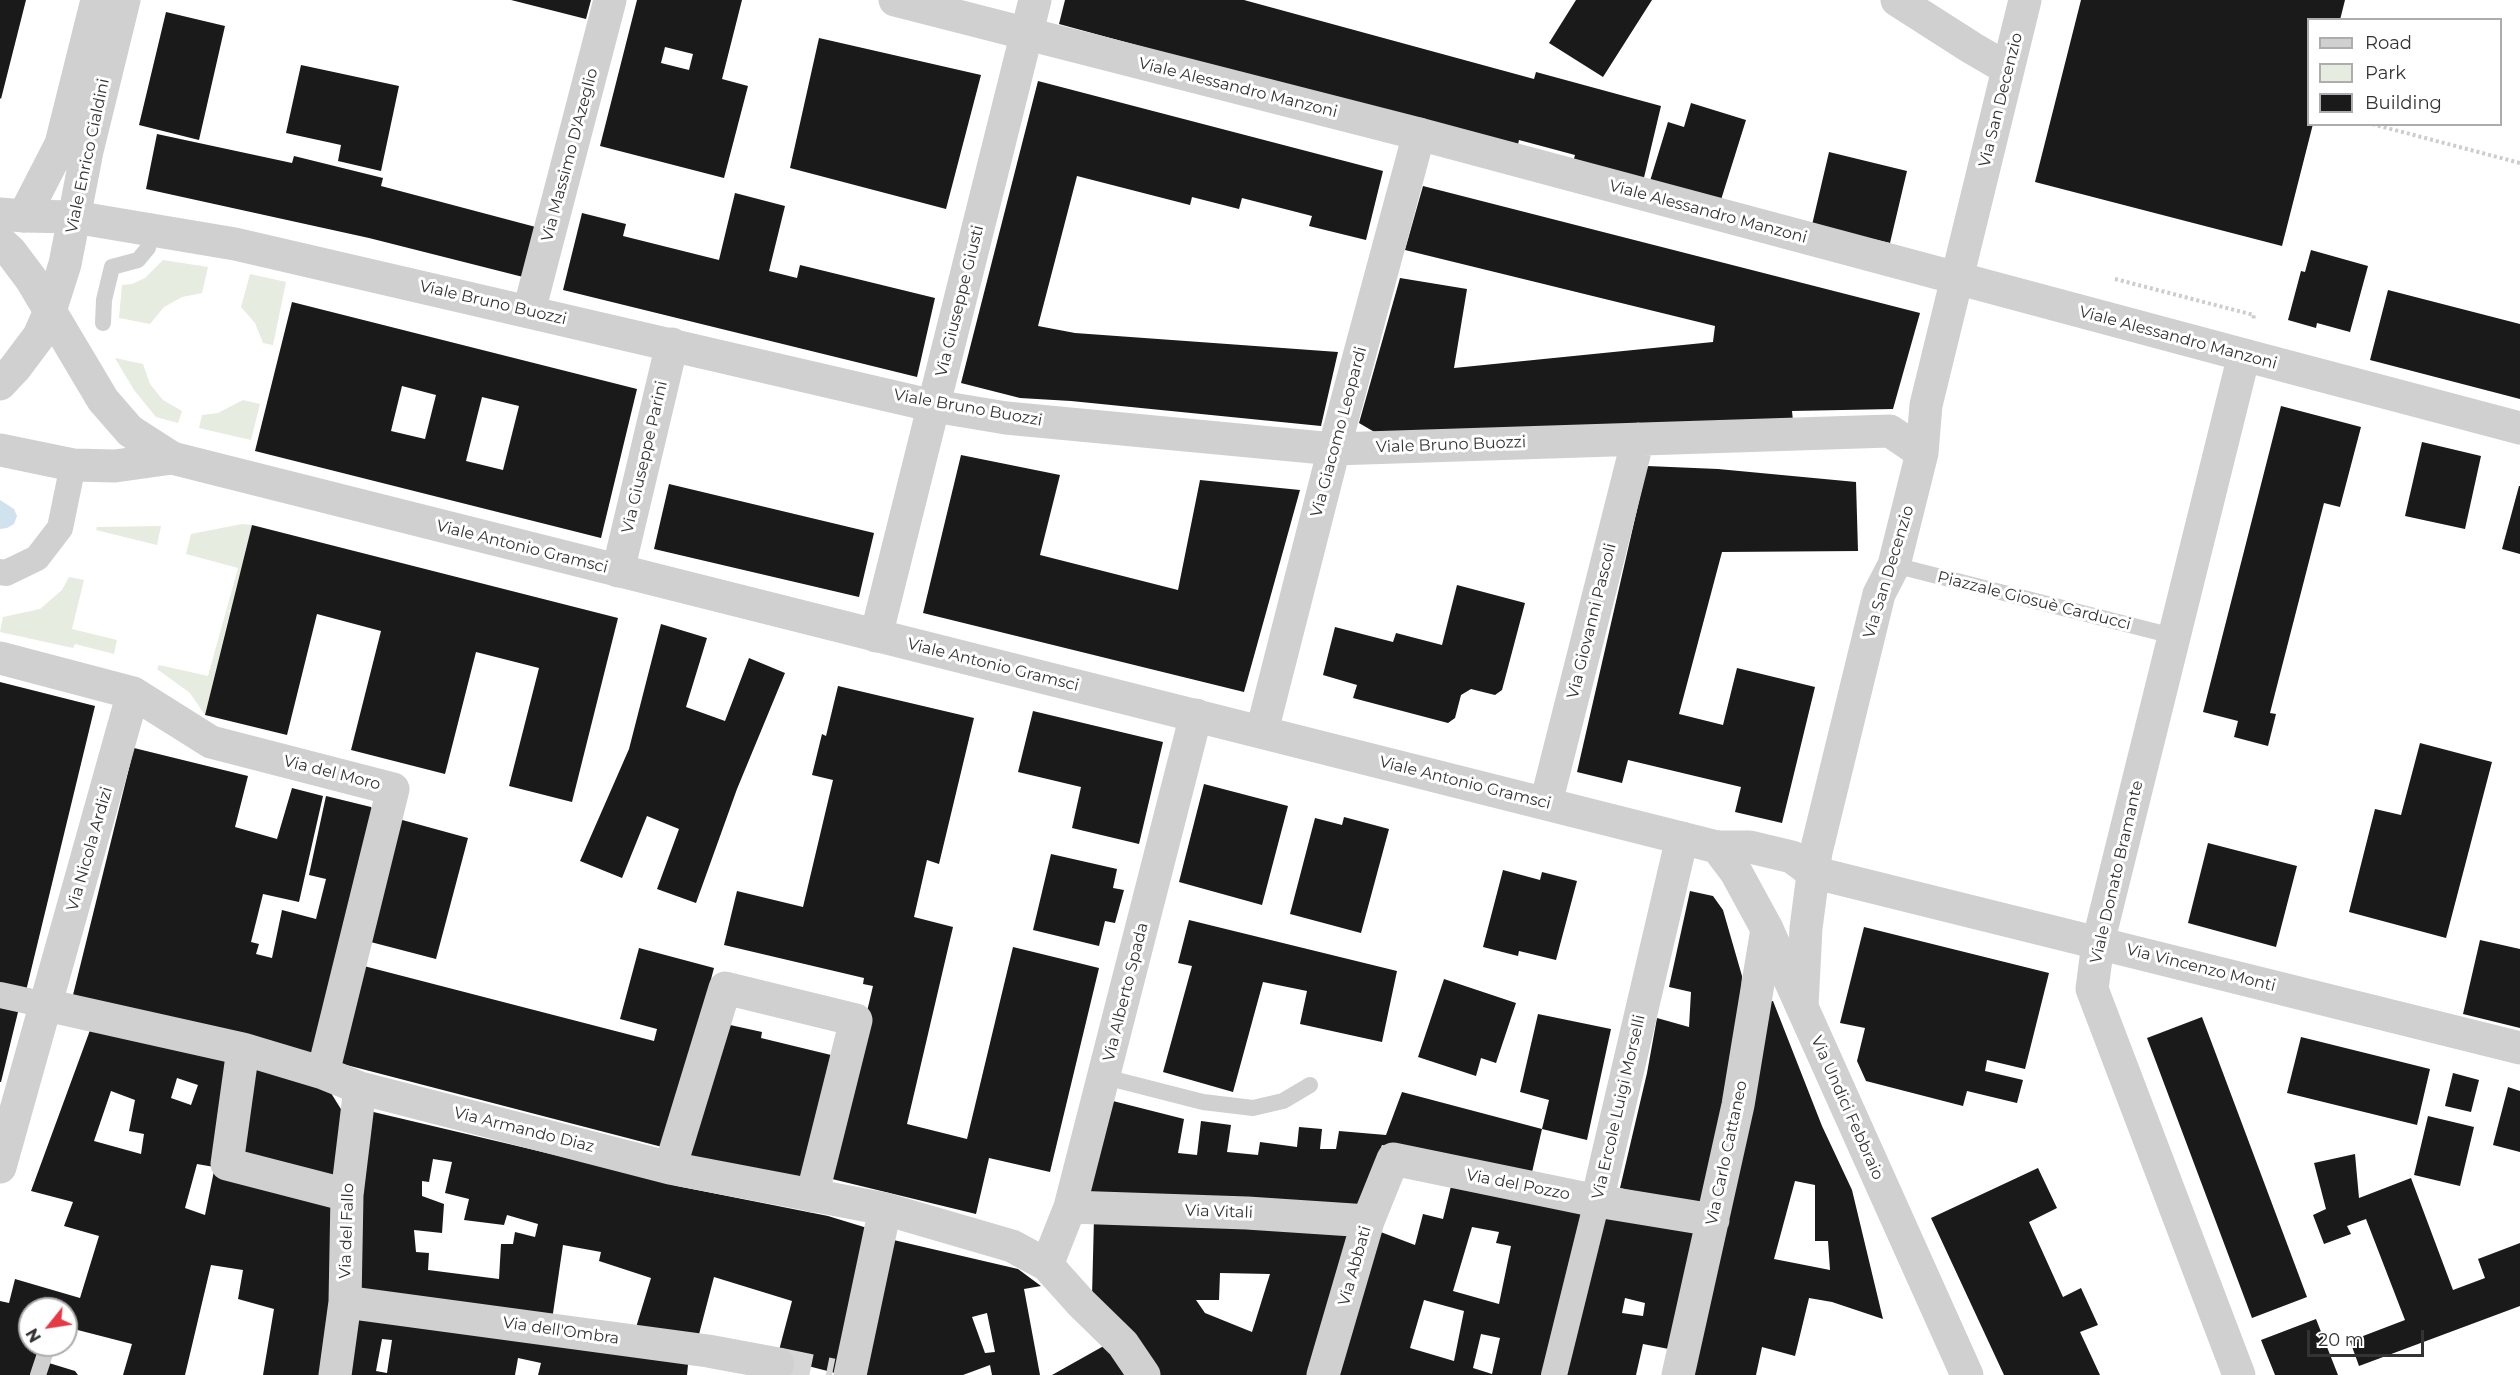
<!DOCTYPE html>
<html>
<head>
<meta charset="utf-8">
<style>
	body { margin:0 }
	#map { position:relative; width:2520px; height:1375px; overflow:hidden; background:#fff; font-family:Montserrat,sans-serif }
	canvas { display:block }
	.legend { position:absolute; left:2307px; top:18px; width:195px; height:108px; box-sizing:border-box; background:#fff; border:2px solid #adadad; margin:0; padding:8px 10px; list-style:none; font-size:18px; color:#333 }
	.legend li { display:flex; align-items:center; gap:12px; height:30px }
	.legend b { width:30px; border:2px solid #adadad }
	.north { position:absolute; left:18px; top:1297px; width:60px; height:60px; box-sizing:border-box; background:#fff; border:2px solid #adadad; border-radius:50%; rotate:240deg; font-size:16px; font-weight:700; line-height:24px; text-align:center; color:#333 }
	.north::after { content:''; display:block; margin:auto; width:21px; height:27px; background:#e63946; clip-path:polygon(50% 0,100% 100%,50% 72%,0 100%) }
	.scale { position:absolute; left:2307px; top:1330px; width:117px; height:27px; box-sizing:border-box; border:3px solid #333; border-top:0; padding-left:8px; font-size:18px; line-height:21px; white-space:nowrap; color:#333; -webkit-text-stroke:4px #fff; paint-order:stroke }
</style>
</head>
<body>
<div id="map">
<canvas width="2520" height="1375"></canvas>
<ul class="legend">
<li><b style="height:8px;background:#d0d0d0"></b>Road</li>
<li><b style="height:16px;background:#e6ecdf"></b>Park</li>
<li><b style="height:16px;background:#1a1a1a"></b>Building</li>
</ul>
<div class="north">N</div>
<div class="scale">20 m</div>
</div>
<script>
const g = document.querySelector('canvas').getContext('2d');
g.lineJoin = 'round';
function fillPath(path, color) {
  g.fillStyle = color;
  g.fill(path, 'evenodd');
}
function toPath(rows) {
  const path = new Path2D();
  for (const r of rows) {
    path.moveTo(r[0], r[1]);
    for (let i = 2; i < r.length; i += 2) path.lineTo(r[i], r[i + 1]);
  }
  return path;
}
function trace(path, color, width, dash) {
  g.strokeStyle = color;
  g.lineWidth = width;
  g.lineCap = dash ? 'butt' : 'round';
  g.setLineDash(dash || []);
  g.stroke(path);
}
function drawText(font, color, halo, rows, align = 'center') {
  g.font = font + ' Montserrat,sans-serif';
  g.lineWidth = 6;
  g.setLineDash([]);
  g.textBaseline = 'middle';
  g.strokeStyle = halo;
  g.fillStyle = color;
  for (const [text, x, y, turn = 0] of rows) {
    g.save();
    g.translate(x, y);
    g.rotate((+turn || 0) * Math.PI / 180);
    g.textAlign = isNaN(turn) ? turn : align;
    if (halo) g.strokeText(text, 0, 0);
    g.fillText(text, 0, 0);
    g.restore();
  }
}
fillPath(toPath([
	[163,260,208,267,202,293,182,297,164,307,150,324,119,318,122,285,132,284,145,278],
	[250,274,286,282,273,345,263,343,255,323,241,307],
	[115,358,143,364,150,384,163,400,182,411,178,423,156,417,134,390],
	[243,400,260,404,251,440,199,428,202,415,218,413],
	[242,524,252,525,231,610,227,611,230,612,205,715,190,693,157,669,159,665,208,676,238,568,186,554,191,534],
	[161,526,157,545,96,530,97,527],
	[69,577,84,580,72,629,117,640,114,654,75,644,73,648,0,632,3,617,40,609,62,590]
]), '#e6ecdf');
fillPath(toPath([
	[0,500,14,509,17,516,14,524,7,528,0,529]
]), '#cfe2ee');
fillPath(toPath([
	[0,0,26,0,1,99,0,98],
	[511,0,591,0,586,19],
	[637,0,742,0,722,79,748,86,724,178,600,146],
	[665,47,693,54,689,70,661,63],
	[1065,0,1244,0,1534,79,1536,72,1661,106,1642,186,1572,166,1575,155,1519,140,1517,149,1059,24],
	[1576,0,1652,0,1603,77,1549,43],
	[2081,0,2345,0,2340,20,2308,20,2308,124,2313,124,2282,246,2035,182],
	[166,12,225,26,199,140,139,125],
	[819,38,981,75,946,209,790,168],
	[301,65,399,86,381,171,338,161,341,145,286,133],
	[1038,81,1383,171,1366,240,1309,226,1312,216,1242,198,1239,209,1192,197,1190,205,1077,176,1038,326,1075,333,1338,352,1321,426,1071,401,1020,398,961,383],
	[1691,103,1746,120,1720,203,1650,181,1668,122,1684,127],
	[157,134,292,163,294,156,383,178,381,186,547,230,535,280,369,238,146,189],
	[1829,152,1907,171,1890,243,1812,225],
	[1423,186,1920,313,1893,409,1792,411,1793,421,1383,437,1359,423,1400,278,1467,289,1454,368,1713,342,1715,326,1405,250],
	[735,193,785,206,769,271,797,278,800,265,935,298,917,377,563,290,582,213,626,224,623,236,719,260],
	[2311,250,2368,266,2350,332,2317,323,2316,328,2288,320,2301,271,2305,272],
	[2388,290,2520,324,2520,399,2370,360],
	[292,302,637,389,601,538,255,451],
	[402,386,436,395,425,439,391,431],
	[482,397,519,406,503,470,466,461],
	[2281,406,2361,427,2340,507,2324,503,2270,713,2276,714,2268,746,2234,737,2238,721,2203,712],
	[2422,442,2481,456,2465,529,2405,516],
	[961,455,1060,475,1040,555,1178,590,1200,480,1300,490,1244,692,923,613],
	[1647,466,1718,469,1856,482,1858,551,1722,552,1679,714,1723,725,1737,668,1815,687,1782,823,1735,812,1741,787,1628,760,1622,783,1577,772],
	[669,484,874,533,859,597,654,549],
	[2519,486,2520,486,2520,554,2502,549],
	[252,525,618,618,572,802,509,786,539,668,476,652,445,774,351,750,381,631,317,614,287,735,205,715],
	[1457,585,1525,603,1502,690,1495,695,1471,689,1461,695,1455,718,1448,723,1353,698,1357,685,1323,675,1335,627,1393,642,1396,633,1442,645],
	[661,624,707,638,686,707,725,721,749,658,785,673,737,789,696,903,657,889,679,829,647,816,622,878,580,861,629,749],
	[0,682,95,706,26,991,0,984],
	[838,686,974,718,939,864,927,860,914,917,953,927,907,1124,967,1139,1013,947,1099,968,1050,1172,989,1158,976,1214,828,1178,873,986,863,984,864,978,724,945,737,891,803,907,833,780,812,775,822,734,826,736],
	[1033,711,1163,742,1139,844,1072,828,1081,787,1018,772],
	[2420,743,2492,762,2446,938,2349,912,2375,809,2401,815],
	[134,748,248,776,235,827,277,839,292,788,323,796,299,902,263,894,251,942,259,944,256,954,272,958,282,910,316,919,326,879,309,875,326,796,371,807,373,810,312,1060,73,995],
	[1204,784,1288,806,1262,905,1179,882],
	[1344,817,1389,829,1361,933,1290,914,1315,818,1342,825],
	[395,818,468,838,436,959,363,940],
	[2208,843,2297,866,2276,947,2188,923],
	[1051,854,1117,869,1113,888,1124,890,1115,923,1105,921,1099,946,1033,930],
	[1503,870,1540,880,1542,872,1577,881,1556,960,1519,951,1518,956,1483,947],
	[1690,891,1713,896,1723,910,1742,976,1741,997,1705,1208,1620,1188,1647,1073,1657,1018,1689,1027,1691,992,1669,987],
	[1189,920,1397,971,1382,1042,1300,1024,1307,991,1263,982,1233,1092,1163,1072,1192,966,1178,963],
	[1864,927,2049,973,2025,1069,1987,1060,1985,1071,2023,1080,2017,1103,1967,1091,1963,1106,1866,1081,1857,1061,1865,1028,1840,1023],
	[2480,940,2520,949,2520,1028,2463,1014],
	[639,948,714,968,666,1148,335,1062,360,965,654,1041,657,1029,620,1019],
	[1444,979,1516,1003,1496,1063,1481,1058,1476,1076,1418,1057],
	[1773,1001,1822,1126,1852,1190,1883,1319,1832,1302,1809,1298,1795,1356,1762,1347,1756,1375,1687,1375,1761,1003],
	[1795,1181,1815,1185,1815,1241,1828,1241,1830,1270,1774,1259],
	[0,1004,19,1008,1,1082,0,1082],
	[1538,1014,1611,1029,1587,1140,1542,1129,1549,1100,1520,1092],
	[2202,1017,2307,1297,2252,1318,2147,1038],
	[93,1022,237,1056,220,1168,197,1164,185,1208,205,1215,214,1171,337,1196,325,1375,263,1375,274,1309,238,1299,243,1270,211,1265,185,1375,123,1375,132,1344,66,1327,66,1309,30,1309,30,1345,42,1345,32,1375,0,1375,0,1301,9,1303,15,1279,80,1298,99,1236,64,1226,73,1202,31,1191],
	[177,1078,198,1085,191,1105,171,1098],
	[111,1091,135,1100,129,1131,144,1134,141,1154,94,1141],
	[721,1023,762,1032,761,1038,831,1055,803,1183,683,1154],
	[2301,1037,2430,1069,2417,1125,2287,1093],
	[247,1060,326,1085,344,1114,340,1184,233,1157],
	[2453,1073,2479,1080,2471,1112,2445,1106],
	[2508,1087,2520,1091,2520,1152,2493,1145],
	[1402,1092,1542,1129,1530,1181,1382,1145,1358,1208,1086,1197,1109,1100,1184,1119,1178,1153,1197,1155,1201,1121,1231,1125,1227,1152,1258,1155,1260,1142,1297,1147,1299,1127,1322,1129,1320,1149,1336,1149,1339,1131,1386,1135],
	[365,1110,623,1171,677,1186,828,1216,877,1231,843,1375,777,1358,792,1301,714,1277,697,1342,634,1334,651,1278,599,1261,601,1252,563,1245,552,1320,353,1298],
	[433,1159,452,1162,445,1193,469,1199,464,1220,504,1225,507,1215,538,1224,535,1237,515,1232,513,1244,501,1244,499,1279,428,1270,429,1253,416,1252,414,1230,442,1233,444,1204,422,1196,422,1181,429,1182],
	[2428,1116,2474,1127,2460,1186,2414,1175],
	[2355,1154,2359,1198,2411,1178,2453,1290,2485,1278,2478,1259,2520,1243,2520,1306,2359,1366,2350,1341,2405,1320,2366,1219,2347,1226,2351,1234,2324,1244,2313,1215,2326,1209,2314,1163],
	[2038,1168,2057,1208,2029,1222,2063,1297,2081,1288,2098,1325,2080,1332,2100,1375,2004,1375,1931,1218],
	[1453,1178,1585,1210,1546,1375,1333,1375,1378,1231,1415,1245,1423,1214,1443,1219],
	[1472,1227,1499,1232,1496,1243,1511,1246,1499,1304,1453,1291],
	[1424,1300,1464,1311,1454,1361,1410,1348],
	[1481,1334,1500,1338,1492,1374,1473,1368],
	[1601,1206,1700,1229,1674,1350,1643,1344,1636,1375,1563,1375],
	[1625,1298,1645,1303,1643,1316,1622,1313],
	[1094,1218,1354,1232,1313,1375,1157,1375,1092,1296],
	[1220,1273,1270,1274,1252,1332,1205,1313,1196,1300,1219,1300],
	[885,1238,1018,1269,1041,1286,1024,1289,1040,1375,992,1375,990,1365,963,1375,862,1375],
	[987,1313,995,1352,985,1353,972,1317],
	[350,1307,689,1354,687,1375,538,1375,541,1363,518,1358,515,1375,344,1375],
	[382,1339,392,1340,387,1373,376,1371],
	[2316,1319,2338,1375,2275,1375,2261,1340],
	[1109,1343,1132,1375,1052,1375],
	[49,1363,75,1371,78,1375,45,1375]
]), '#1a1a1a');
trace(toPath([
	[778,1364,832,1375]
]), '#d6d6d6', 33, [33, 16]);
trace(toPath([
	[2372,124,2520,163],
	[2115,279,2254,315,2253,320]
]), '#cdcdcd', 4, [3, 3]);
trace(toPath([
	[103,323,104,300,112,267,138,260,148,248,150,229],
	[1894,565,2173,636],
	[1105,1077,1203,1102,1253,1108,1283,1101,1310,1085],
	[38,1375,48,1345]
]), '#d0d0d0', 16);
trace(toPath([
	[0,572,6,573,37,558,60,528,73,465],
	[0,995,46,1005],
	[1554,1375,1597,1201]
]), '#d0d0d0', 26);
trace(toPath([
	[1897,0,1972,48,2008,69],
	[24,216,74,217,235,244,934,406,1006,418,1334,449,1890,431,1922,453],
	[0,242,10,251,31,279,103,400,130,431,172,458],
	[529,311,610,0],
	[2244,355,2520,428],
	[618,571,672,344],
	[876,636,1035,0],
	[0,658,133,693,211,742,393,789,323,1073],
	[1262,731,1334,449,1419,134],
	[1546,803,1638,439],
	[1717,847,1750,847,1792,857,1812,872,2520,1048],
	[46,1005,243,1049,323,1073,360,1088,670,1168,885,1209,1012,1246,1047,1265,1081,1303,1123,1344,1144,1375],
	[1802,1006,1806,928,1816,852,1879,594,1894,565,1922,453,1926,405,2025,0],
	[243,1049,227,1164,347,1195],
	[0,1167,133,693],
	[670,1168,725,988,856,1020,812,1196],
	[1597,1201,1682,838],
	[1070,1207,1247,1213,1368,1221],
	[1047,1265,1070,1207,1196,715],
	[345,1302,708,1351,778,1364],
	[335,1375,345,1302,347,1195,360,1088],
	[850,1375,885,1209],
	[1323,1375,1368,1221,1393,1159,1597,1201,1713,1220],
	[1678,1375,1738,1105,1767,929]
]), '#d0d0d0', 33);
trace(toPath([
	[895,0,1419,134,2244,355,2098,943,2092,989,2239,1375],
	[0,214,24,216,61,144,97,0],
	[0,384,15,368,39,336,50,311,65,264,87,151,124,0],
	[0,450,73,465,115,466,172,458,1717,847,1736,872,1767,929,1967,1375]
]), '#d0d0d0', 33);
drawText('16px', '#333', '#fff', [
	["Viale Alessandro Manzoni",1238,88,14],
	["Via San Decenzio",2001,100,-76],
	["Via Massimo D'Azeglio",570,155,-75],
	["Viale Enrico Cialdini",88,156,-78],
	["Viale Alessandro Manzoni",1708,212,15],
	["Via Giuseppe Giusti",960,301,-76],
	["Viale Bruno Buozzi",493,303,13],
	["Viale Alessandro Manzoni",2178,338,15],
	["Viale Bruno Buozzi",968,408,10],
	["Via Giacomo Leopardi",1339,432,-75],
	["Viale Bruno Buozzi",1451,445,-2],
	["Via Giuseppe Parini",645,457,-77],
	["Viale Antonio Gramsci",522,547,14],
	["Via San Decenzio",1889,572,-73],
	["Piazzale Giosuè Carducci",2034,601,14],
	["Via Giovanni Pascoli",1592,621,-76],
	["Viale Antonio Gramsci",993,665,14],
	["Via del Moro",332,773,14],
	["Viale Antonio Gramsci",1465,783,14],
	["Via Nicola Ardizi",90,849,-74],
	["Viale Donato Bramante",2117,872,-77],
	["Via Vincenzo Monti",2201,968,14],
	["Via Alberto Spada",1126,992,-76],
	["Via Ercole Luigi Morselli",1619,1107,-77],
	["Via Undici Febbraio",1847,1108,66],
	["Via Armando Diaz",524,1130,14],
	["Via Carlo Cattaneo",1727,1153,-78],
	["Via del Pozzo",1518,1185,11],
	["Via Vitali",1219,1212,2],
	["Via del Fallo",347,1231,-88],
	["Via Abbati",1355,1266,-74],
	["Via dell'Ombra",561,1331,8]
]);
</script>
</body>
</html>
